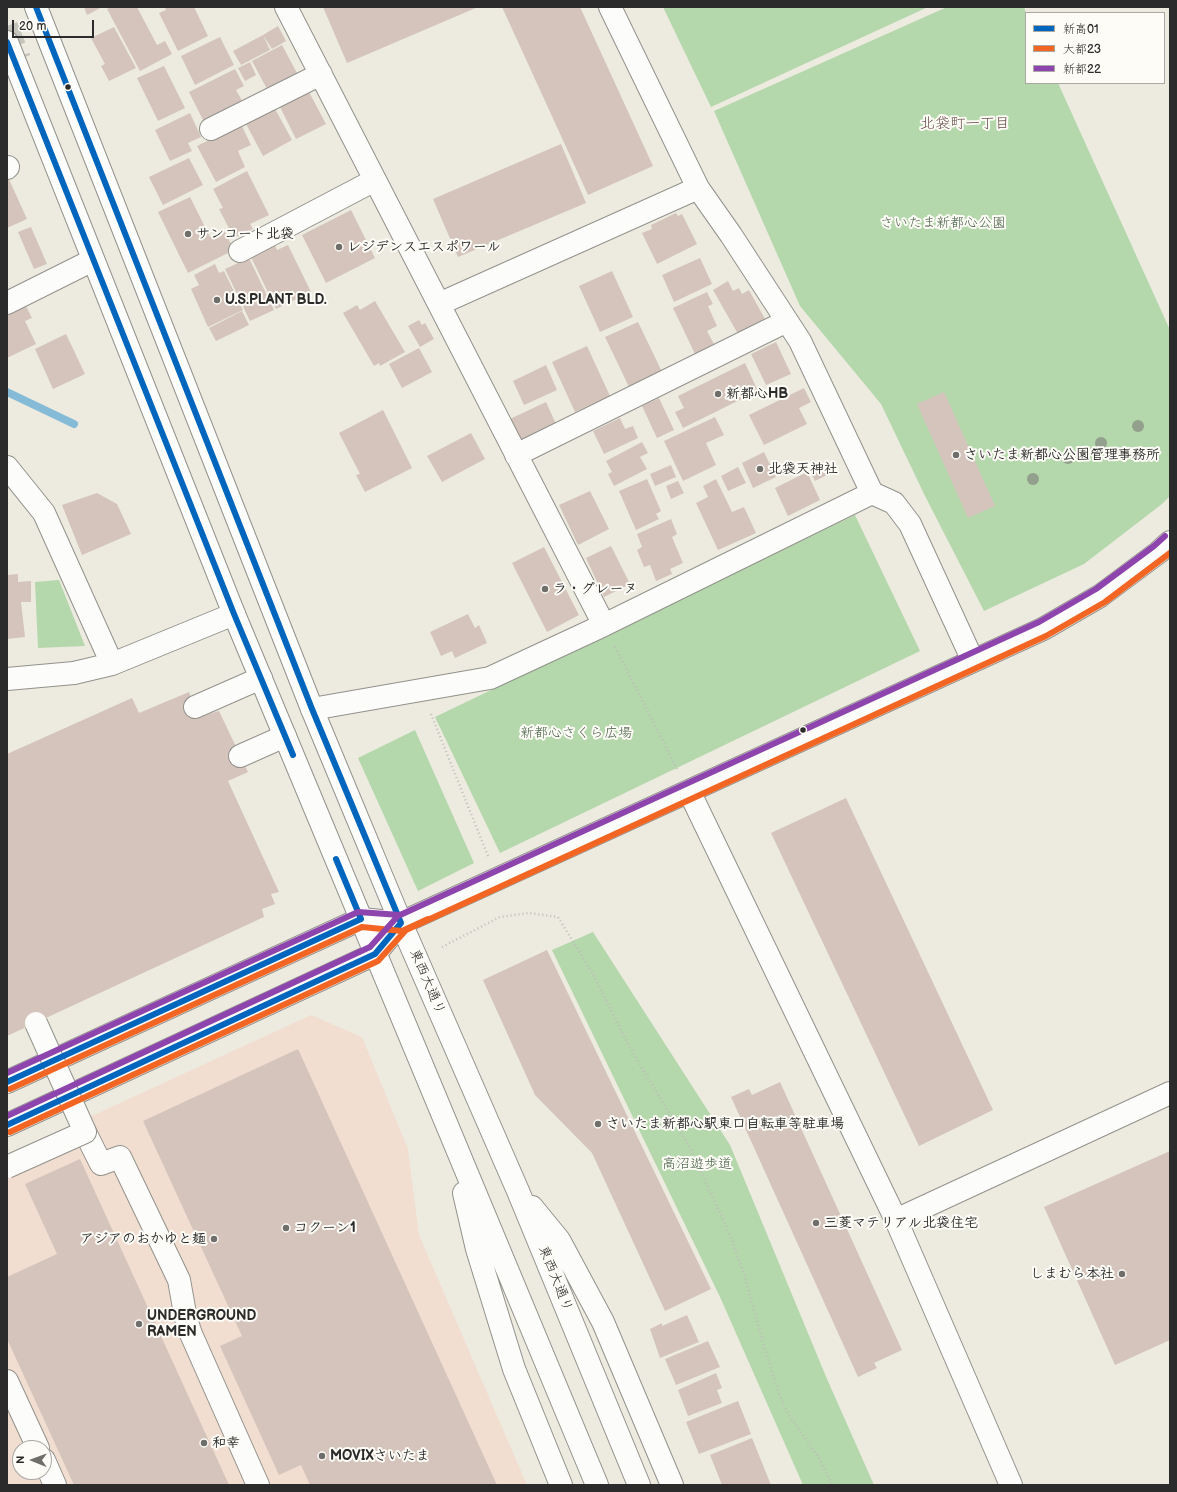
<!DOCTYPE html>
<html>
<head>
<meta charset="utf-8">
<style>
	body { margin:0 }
	#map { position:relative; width:1177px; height:1492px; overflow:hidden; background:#edebe0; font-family:"Balsamiq Sans","Klee One",sans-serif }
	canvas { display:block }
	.frame { position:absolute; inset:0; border:8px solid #2b2b2b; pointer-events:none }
	.legend { position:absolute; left:1025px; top:12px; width:140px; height:72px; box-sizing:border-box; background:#fdfcf7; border:1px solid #a9a8a5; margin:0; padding:5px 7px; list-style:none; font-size:12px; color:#2b2b2b }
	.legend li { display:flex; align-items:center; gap:8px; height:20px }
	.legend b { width:20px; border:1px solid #a9a8a5 }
	.north { position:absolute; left:12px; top:1440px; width:40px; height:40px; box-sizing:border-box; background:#fdfcf7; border:1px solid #a9a8a5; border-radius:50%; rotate:271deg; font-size:11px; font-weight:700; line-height:16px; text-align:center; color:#2b2b2b }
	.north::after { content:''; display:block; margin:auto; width:14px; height:18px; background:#6f6e6a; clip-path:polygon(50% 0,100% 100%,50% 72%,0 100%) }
	.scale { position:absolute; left:12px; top:20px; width:82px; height:18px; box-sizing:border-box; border:2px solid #2b2b2b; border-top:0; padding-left:5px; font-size:12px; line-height:14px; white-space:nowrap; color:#2b2b2b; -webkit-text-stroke:3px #fdfcf7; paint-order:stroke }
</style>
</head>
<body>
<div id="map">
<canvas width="1177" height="1492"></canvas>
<div class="frame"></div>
<ul class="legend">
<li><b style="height:5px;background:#0065bd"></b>新高01</li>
<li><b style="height:5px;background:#f26522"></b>大都23</li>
<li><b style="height:5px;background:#8e44ad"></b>新都22</li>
</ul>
<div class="north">N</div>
<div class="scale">20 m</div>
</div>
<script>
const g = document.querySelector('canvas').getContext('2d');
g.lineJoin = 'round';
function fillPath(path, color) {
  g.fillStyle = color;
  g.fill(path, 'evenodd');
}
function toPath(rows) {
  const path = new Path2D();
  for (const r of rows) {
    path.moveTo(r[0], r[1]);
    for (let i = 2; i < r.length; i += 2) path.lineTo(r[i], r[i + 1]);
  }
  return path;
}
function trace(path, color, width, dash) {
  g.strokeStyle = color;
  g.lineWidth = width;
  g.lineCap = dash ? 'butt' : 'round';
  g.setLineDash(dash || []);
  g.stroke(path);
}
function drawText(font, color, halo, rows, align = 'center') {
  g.font = font + ' "Balsamiq Sans","Klee One",sans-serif';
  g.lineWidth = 4;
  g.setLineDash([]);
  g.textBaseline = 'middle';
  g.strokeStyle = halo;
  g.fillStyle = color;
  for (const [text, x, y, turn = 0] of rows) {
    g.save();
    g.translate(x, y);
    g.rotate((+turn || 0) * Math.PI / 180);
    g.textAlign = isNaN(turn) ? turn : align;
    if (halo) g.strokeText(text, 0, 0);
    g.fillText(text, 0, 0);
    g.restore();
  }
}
fillPath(toPath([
	[311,1015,362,1037,408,1149,419,1235,527,1485,7,1485,7,1155],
	[20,1448,44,1448,44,1472,20,1472]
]), '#f1ded0');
fillPath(toPath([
	[663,7,928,7,711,107],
	[947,7,1024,7,1026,13,1026,83,1058,83,1170,330,1170,496,1162,504,1084,564,984,611,925,496,881,404,800,306,714,111],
	[855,515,920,651,500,853,435,717],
	[59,580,85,646,38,648,35,582],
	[415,730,474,863,418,891,358,758],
	[593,932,730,1145,827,1379,874,1485,803,1485,720,1297,552,950]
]), '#b4d7ab');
trace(toPath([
	[7,392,74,424]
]), '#86bbd7', 8);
fillPath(toPath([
	[84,7,102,7,87,15],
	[112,7,137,7,157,45,165,41,172,54,140,71,107,9],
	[165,7,194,7,208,36,178,51,159,13,166,10],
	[323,7,478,7,347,63],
	[502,7,580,7,653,166,588,195],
	[278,26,286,41,272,49,263,35],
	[114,27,136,68,109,81,101,66,105,64,91,38],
	[263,35,270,50,241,65,233,51],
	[220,37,234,65,195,85,181,56],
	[282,45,297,73,267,89,252,61],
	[250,62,256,75,245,81,238,68],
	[164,66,185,108,158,121,137,78],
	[235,69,244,86,236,90,244,104,205,124,189,92],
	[308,90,326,124,296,139,279,105],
	[274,107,292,140,263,156,245,122],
	[190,113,201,137,188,143,192,151,170,161,155,130],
	[241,124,251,145,238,151,245,167,216,182,197,146],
	[561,144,586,203,458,257,433,199],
	[189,158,203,185,163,205,149,177],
	[247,171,269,215,250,224,253,229,234,238,219,209,223,208,213,189],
	[7,175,27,219,7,228],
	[190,197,210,237,224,230,234,250,188,273,158,212],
	[351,210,375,258,326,283,302,235],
	[676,213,678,216,682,214,697,244,657,264,642,233,652,229,651,225],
	[31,227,47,264,34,269,18,232],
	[274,243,277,250,288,245,311,292,276,309,250,255],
	[249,258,274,310,250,321,225,269],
	[700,258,712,284,674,302,662,275],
	[215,264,219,273,224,271,243,310,208,327,191,289,199,285,194,275],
	[612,271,633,317,600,332,579,286],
	[728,281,733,291,739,288,742,294,749,290,765,319,738,334,713,290],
	[707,292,713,304,708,306,717,326,707,331,714,344,695,354,673,308],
	[375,301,405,352,380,366,379,363,374,366,343,313,357,305,360,310],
	[25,304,32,318,25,321,36,344,7,358,7,312],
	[242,311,249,325,216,341,209,328],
	[419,320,422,325,425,323,434,339,420,347,408,326],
	[638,322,663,374,630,389,605,337],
	[66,334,85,374,53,389,35,349],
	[776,342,791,374,766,385,751,354],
	[587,346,610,396,575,412,552,362],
	[419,348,432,372,402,388,389,364],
	[745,363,758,391,683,428,675,412,684,408,678,396],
	[546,365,557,390,524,405,513,381],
	[804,388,811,402,799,408,807,424,764,445,749,415],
	[944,392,995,506,968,518,917,404],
	[659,398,674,430,657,438,642,406],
	[546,402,556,424,520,441,510,419],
	[383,410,412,468,365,492,356,475,360,474,339,433],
	[715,417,724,435,706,443,716,465,683,481,664,441],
	[620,418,625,429,633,426,638,438,604,454,593,431],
	[471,433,485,459,442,482,427,456],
	[642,442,648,453,640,457,647,469,614,486,608,474,612,472,606,461],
	[764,452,776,477,753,488,742,463],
	[823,462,829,474,815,481,809,469],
	[671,465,676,477,655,486,650,474],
	[738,467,746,483,728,491,721,476],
	[807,472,820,500,788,516,775,488],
	[647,479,661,511,656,514,659,519,636,530,619,491],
	[716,479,732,512,744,507,756,533,718,550,696,503,708,497,703,486],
	[678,481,684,493,671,499,666,486],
	[590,491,609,529,578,545,559,505],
	[97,493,117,504,131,534,82,555,62,505],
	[671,519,677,534,672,537,683,563,670,569,672,574,656,581,650,565,644,567,637,550,642,547,637,534],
	[611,546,630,584,604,597,586,558],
	[544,547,579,615,547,632,512,563],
	[18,574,18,582,31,581,31,602,21,602,25,637,7,639,7,575],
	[468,614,475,628,479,625,487,643,455,658,452,651,441,656,430,632],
	[189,692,199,717,219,711,248,772,228,781,279,892,271,894,275,904,262,909,264,917,7,1036,7,754,132,698,139,713],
	[846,798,993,1110,919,1146,771,833],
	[547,950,711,1289,665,1311,592,1153,535,1095,483,980],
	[298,1049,497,1485,310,1485,301,1465,279,1475,220,1346,242,1336,143,1121],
	[780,1082,902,1350,874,1363,877,1368,858,1377,731,1097,749,1089,752,1095],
	[1170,1151,1170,1340,1115,1365,1044,1207],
	[80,1159,229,1485,74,1485,7,1339,7,1277,57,1254,25,1184],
	[687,1315,699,1342,660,1358,650,1329,662,1323,662,1326],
	[708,1341,720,1367,676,1385,665,1359],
	[716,1373,722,1388,717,1390,722,1403,688,1416,678,1390],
	[738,1401,751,1434,699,1454,686,1422],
	[752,1438,771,1485,722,1485,710,1455]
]), '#d4c4bc');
trace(toPath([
	[7,26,20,59]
]), '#c6c5bc', 22, [22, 11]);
const minor = toPath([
	[286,7,604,625],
	[610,7,698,188,731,235,800,341,872,493,894,503,910,524,973,661],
	[211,129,321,74],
	[7,168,8,167],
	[240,251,375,180],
	[7,303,93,260],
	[439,304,698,188],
	[516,455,787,321],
	[7,467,44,513,112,664],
	[7,679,74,673,112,664,234,614],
	[195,707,261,678],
	[312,709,490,678,604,625,872,493],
	[240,756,285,736],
	[689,791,896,1220,1011,1485],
	[7,1082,361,919,401,923],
	[7,1125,375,954,401,923,1043,629,1100,596,1159,552,1170,542],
	[85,1132,101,1164,120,1157,179,1280,186,1319,191,1334,258,1485],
	[896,1220,1170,1093],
	[7,1381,38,1448],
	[44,1460,55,1485]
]);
const major = toPath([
	[36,7,312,709,401,923,518,1191,639,1485],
	[7,42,234,614,597,1485],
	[464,1193,477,1249,514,1369,561,1485],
	[532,1207,559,1240,603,1322,672,1485]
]);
trace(minor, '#92918b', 24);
trace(major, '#92918b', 24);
trace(toPath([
	[615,647,677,769],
	[431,714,488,856],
	[442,947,500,917,529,913,558,917,594,976,629,1046,690,1148,731,1237,744,1274,764,1346,777,1388,787,1412,820,1460,832,1485]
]), '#bebebb', 2.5, [1, 3]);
trace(minor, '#fcfcfa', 22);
trace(major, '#fcfcfa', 22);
const minorBridge = toPath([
	[7,1167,85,1132,36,1023]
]);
trace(minorBridge, '#92918b', 24, []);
trace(minorBridge, '#fcfcfa', 22);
trace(toPath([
	[7,42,234,614,293,755],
	[7,1082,361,919,336,859],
	[7,1125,375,954,401,923,312,709,36,7]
]), '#0065bd', 6);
trace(toPath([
	[10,1089,362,927,402,931,428,919],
	[10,1132,378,961,406,930,1046,636,1105,602,1170,553]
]), '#f26522', 6);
trace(toPath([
	[7,1073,358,912,400,915,422,905],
	[7,1116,370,947,398,916,1039,622,1096,589,1154,546,1165,536]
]), '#8e44ad', 6);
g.fillStyle = '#93a08d';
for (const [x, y] of [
	[1138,426],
	[1101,443],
	[1068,458],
	[1033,479]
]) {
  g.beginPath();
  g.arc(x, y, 6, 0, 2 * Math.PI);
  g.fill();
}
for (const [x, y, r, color] of [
	[68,87,3.5,"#2b2b2b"],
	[188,234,4,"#6f6e6a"],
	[339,247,4,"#6f6e6a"],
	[217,300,4,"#6f6e6a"],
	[718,394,4,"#6f6e6a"],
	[956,455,4,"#6f6e6a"],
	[760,469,4,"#6f6e6a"],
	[545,589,4,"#6f6e6a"],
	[803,730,3.5,"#2b2b2b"],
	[598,1124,4,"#6f6e6a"],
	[816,1223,4,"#6f6e6a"],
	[286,1228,4,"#6f6e6a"],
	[214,1239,4,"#6f6e6a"],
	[1122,1274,4,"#6f6e6a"],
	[139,1324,4,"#6f6e6a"],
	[204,1443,4,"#6f6e6a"],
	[322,1456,4,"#6f6e6a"]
]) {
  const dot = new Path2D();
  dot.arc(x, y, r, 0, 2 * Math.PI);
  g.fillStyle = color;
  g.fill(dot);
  trace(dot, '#fdfcf7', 1.5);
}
drawText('14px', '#4a6249', '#fdfcf7', [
	["さいたま新都心公園",943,223],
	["新都心さくら広場",576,733],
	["高沼遊歩道",697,1164]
]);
drawText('bold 14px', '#2b2b2b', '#fdfcf7', [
	["サンコート北袋",196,234],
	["レジデンスエスポワール",347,247],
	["U.S.PLANT BLD.",225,300],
	["新都心HB",726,394],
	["さいたま新都心公園管理事務所",964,455],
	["北袋天神社",768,469],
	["ラ・グレーヌ",553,589],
	["さいたま新都心駅東口自転車等駐車場",606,1124],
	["三菱マテリアル北袋住宅",824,1223],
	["コクーン1",294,1228],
	["アジアのおかゆと麺",206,1239,"right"],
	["しまむら本社",1114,1274,"right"],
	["UNDERGROUND",147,1316],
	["RAMEN",147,1332],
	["和幸",212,1443],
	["MOVIXさいたま",330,1456]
], 'left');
drawText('14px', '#2b2b2b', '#fdfcf7', [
	["東西大通り",427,982,67],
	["東西大通り",555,1279,68]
]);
drawText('15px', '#694e49', '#fdfcf7', [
	["北袋町一丁目",965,124]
]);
</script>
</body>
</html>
